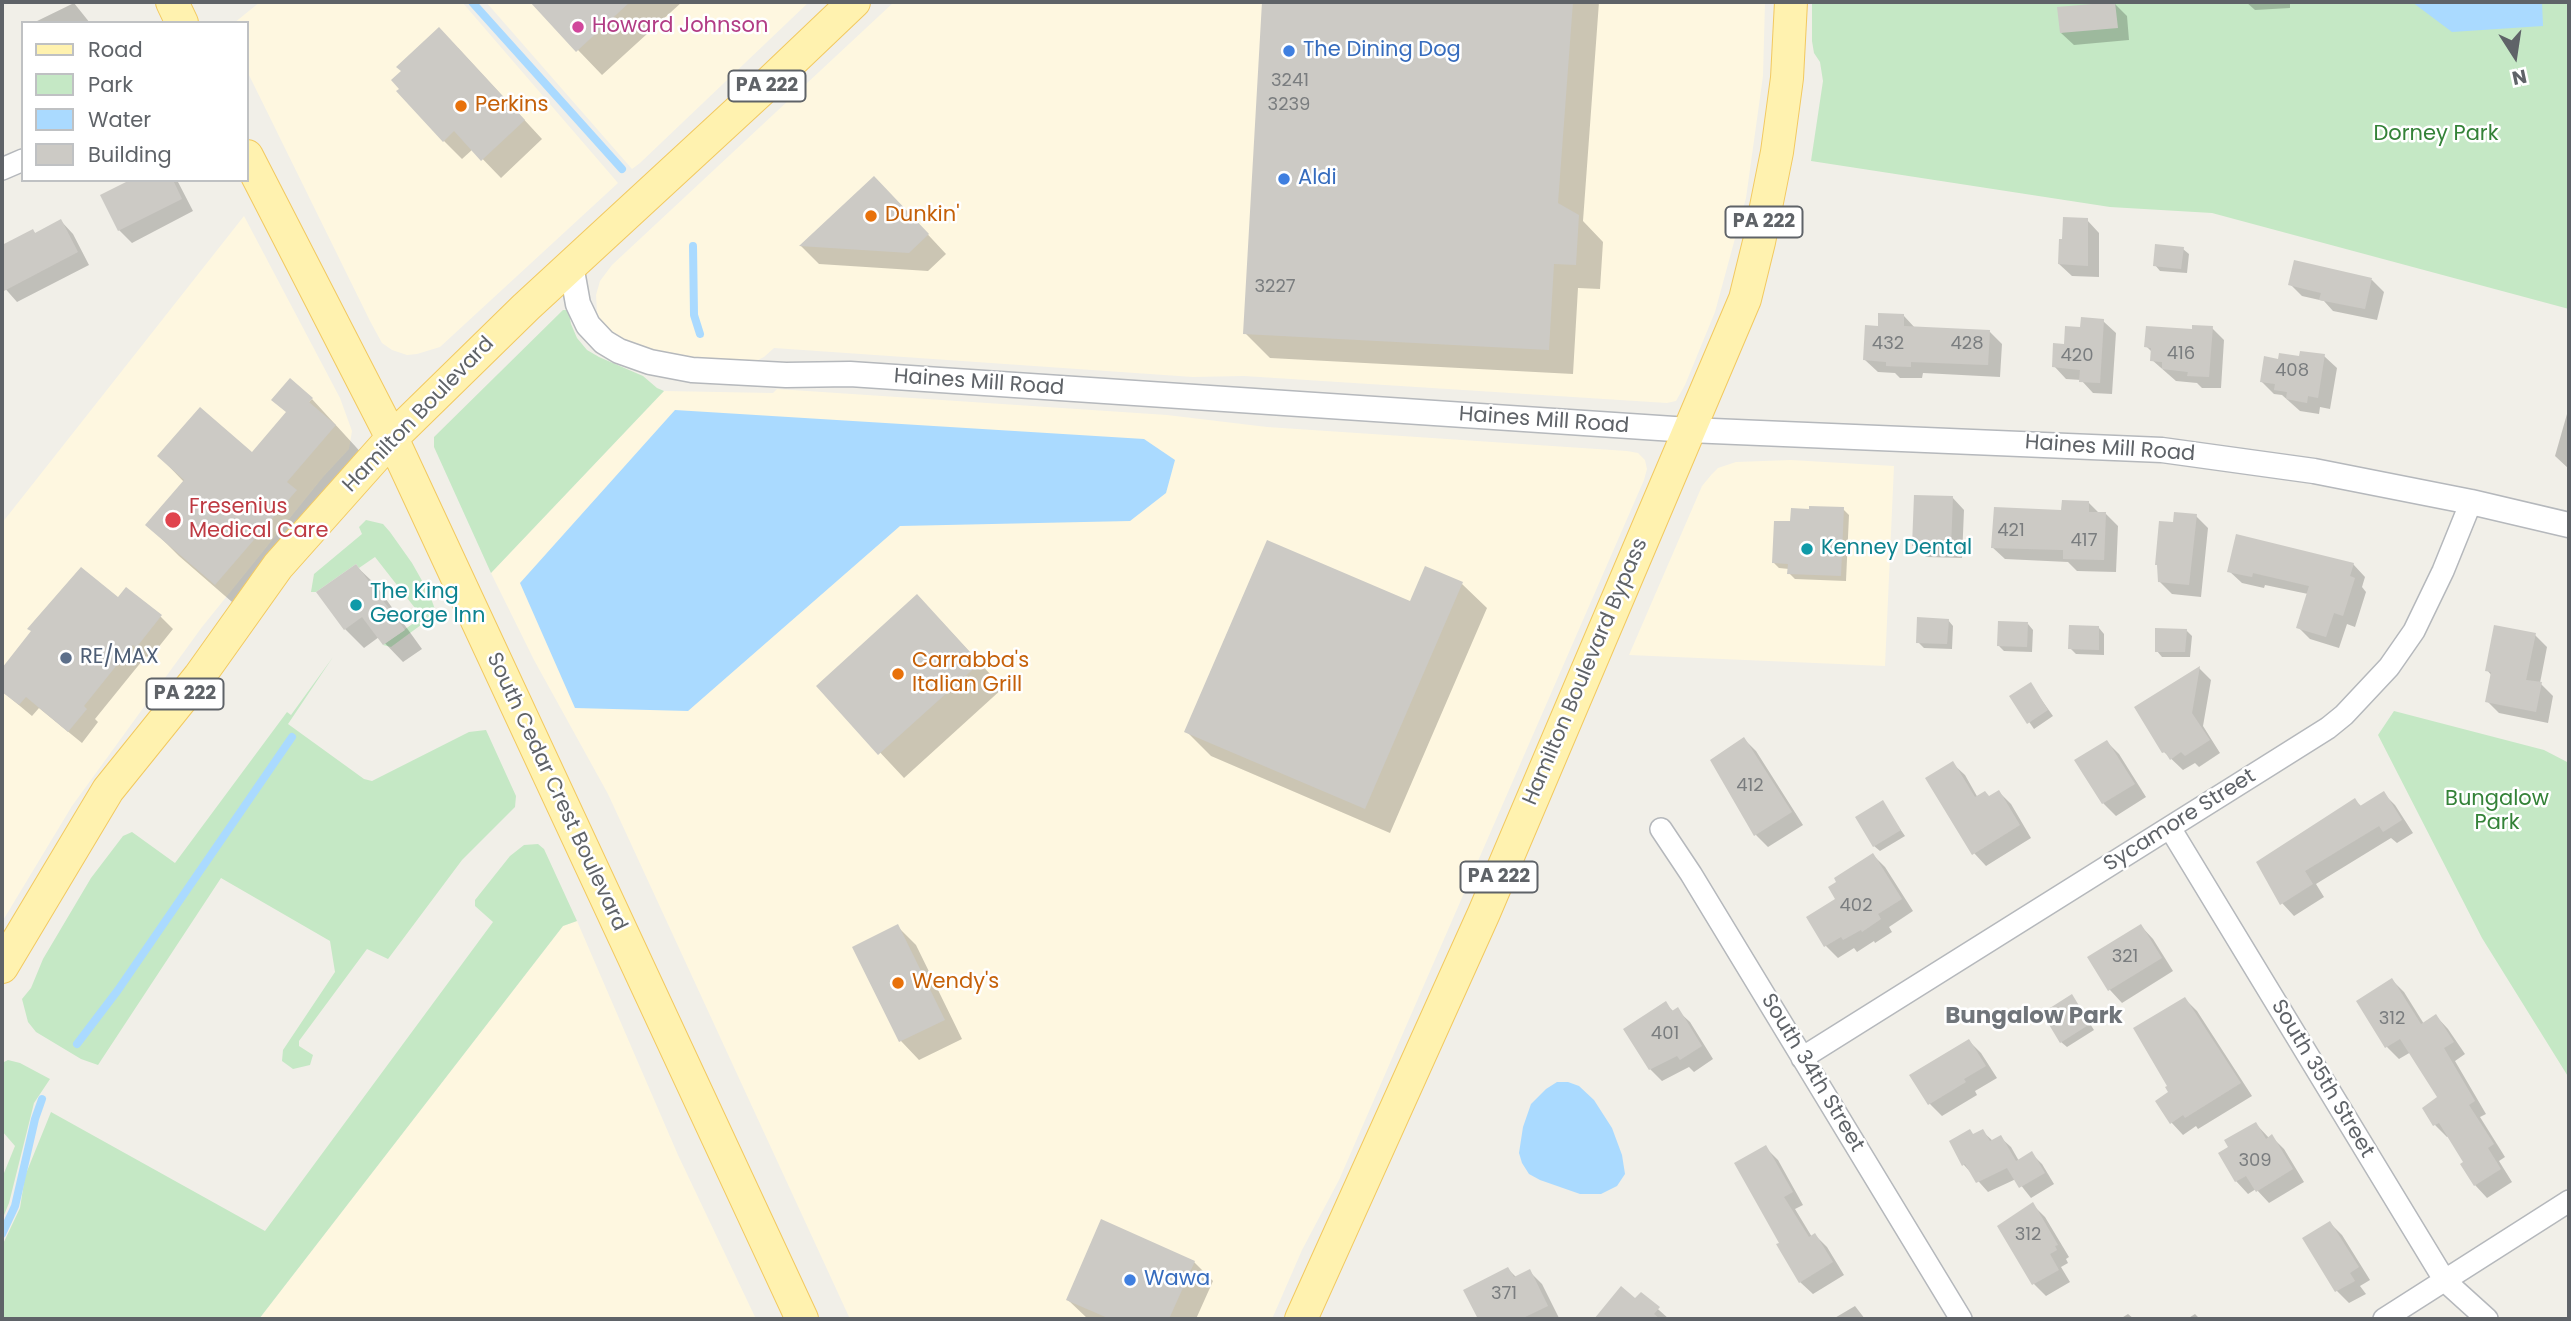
<!DOCTYPE html>
<html>
<head>
<meta charset="utf-8">
<style>
	body { margin:0 }
	#map { position:relative; width:2571px; height:1321px; overflow:hidden; background:#f1efe8; font-family:Poppins,sans-serif }
	canvas { display:block }
	.frame { position:absolute; inset:0; border:4px solid #5f6368; pointer-events:none }
	.legend { position:absolute; left:21px; top:21px; width:228px; height:161px; box-sizing:border-box; background:#fff; border:2px solid #bfc1c3; margin:0; padding:9px 12px; list-style:none; font-size:21px; color:#5f6368 }
	.legend li { display:flex; align-items:center; gap:14px; height:35px }
	.legend b { width:35px; border:2px solid #bfc1c3 }
	.north { position:absolute; left:2480px; top:21px; width:70px; height:70px; -webkit-text-stroke:5px #fff; paint-order:stroke; rotate:168deg; font-size:19px; font-weight:700; line-height:28px; text-align:center; color:#5f6368 }
	.north::after { content:''; display:block; margin:auto; width:24px; height:32px; background:#5f6368; clip-path:polygon(50% 0,100% 100%,50% 72%,0 100%) }
</style>
</head>
<body>
<div id="map">
<canvas width="2571" height="1321"></canvas>
<div class="frame"></div>
<ul class="legend">
<li><b style="height:9px;background:#fff2af"></b>Road</li>
<li><b style="height:19px;background:#c5e8c5"></b>Park</li>
<li><b style="height:19px;background:#aadaff"></b>Water</li>
<li><b style="height:19px;background:#cccac5"></b>Building</li>
</ul>
<div class="north">N</div>
</div>
<script>
const g = document.querySelector('canvas').getContext('2d');
g.lineJoin = 'round';
function fillPath(path, color) {
  g.fillStyle = color;
  g.fill(path, 'evenodd');
}
function toPath(rows) {
  const path = new Path2D();
  for (const r of rows) {
    path.moveTo(r[0], r[1]);
    for (let i = 2; i < r.length; i += 2) path.lineTo(r[i], r[i + 1]);
  }
  return path;
}
function trace(path, color, width, dash) {
  g.strokeStyle = color;
  g.lineWidth = width;
  g.lineCap = dash ? 'butt' : 'round';
  g.setLineDash(dash || []);
  g.stroke(path);
}
function drawText(font, color, halo, rows, align = 'center') {
  g.font = font + ' Poppins,sans-serif';
  g.lineWidth = 5;
  g.setLineDash([]);
  g.textBaseline = 'middle';
  g.strokeStyle = halo;
  g.fillStyle = color;
  for (const [text, x, y, turn = 0] of rows) {
    g.save();
    g.translate(x, y);
    g.rotate((+turn || 0) * Math.PI / 180);
    g.textAlign = isNaN(turn) ? turn : align;
    if (halo) g.strokeText(text, 0, 0);
    g.fillText(text, 0, 0);
    g.restore();
  }
}
fillPath(toPath([
	[260,2,462,2,618,183,440,347,417,354,407,355,392,350,382,343,370,321,247,71,247,23,234,23],
	[486,2,809,2,640,163,632,169],
	[894,2,1765,2,1763,76,1746,198,1715,312,1685,385,1676,401,1667,403,1244,376,1193,377,774,348,764,357,750,364,705,360,650,350,625,340,603,325,597,312,596,295,600,281,612,265],
	[244,216,340,398,352,431,349,449,323,477,202,627,72,806,2,922,2,523],
	[777,389,1167,415,1267,427,1627,451,1638,453,1645,460,1647,469,1644,480,1339,1180,1302,1250,1272,1319,850,1319,608,794,534,660,491,573,664,391,773,393],
	[1791,460,1894,466,1885,666,1629,655,1702,486,1712,474,1718,468,1736,462],
	[577,921,678,1155,756,1319,259,1319,563,926]
]), '#fef7e0');
fillPath(toPath([
	[1812,2,2569,2,2569,309,2212,213,2110,207,1811,161,1823,81,1820,62,1814,53,1812,41],
	[563,310,567,310,569,313,571,324,577,338,587,350,599,357,643,376,657,388,664,391,491,573,434,447,434,437],
	[366,520,383,524,390,532,412,563,429,593,436,612,430,626,425,622,391,647,383,645,422,617,375,557,359,568,356,564,316,592,311,592,314,574,362,534,359,527],
	[333,657,288,724,364,779,372,781,469,732,486,730,516,796,515,807,462,860,388,959,367,949,299,1041,299,1046,313,1055,310,1065,293,1069,282,1061,283,1050,335,972,330,941,221,878,98,1065,81,1059,36,1032,28,1022,22,999,31,988,43,959,91,878,123,836,132,832,175,863,287,712,291,715],
	[2394,711,2544,750,2569,763,2569,1078,2482,938,2378,735],
	[538,844,544,849,577,921,563,926,259,1319,2,1319,2,1246,20,1208,25,1176,51,1112,265,1231,493,922,475,906,475,900,510,856,524,845],
	[8,1060,20,1063,50,1079,34,1103,9,1203,2,1220,2,1178,15,1146,2,1131,2,1063]
]), '#c5e8c5');
fillPath(toPath([
	[2412,2,2542,2,2543,26,2452,32],
	[675,410,1144,439,1175,460,1166,493,1130,521,900,526,688,711,575,708,520,583],
	[1557,1082,1568,1082,1579,1086,1594,1100,1612,1128,1622,1155,1625,1174,1617,1186,1601,1194,1580,1194,1540,1180,1529,1174,1522,1163,1519,1153,1523,1127,1531,1104,1546,1089]
]), '#aadaff');
fillPath(toPath([
	[532,2,682,2,602,75],
	[1264,2,1599,2,1583,221,1603,242,1600,289,1578,288,1573,374,1270,358,1245,333],
	[2246,2,2290,2,2290,8,2255,10],
	[74,3,90,23,33,23],
	[2115,4,2127,16,2129,40,2074,45,2061,33],
	[458,48,542,139,501,178,473,149,462,159,444,141,402,89],
	[143,180,177,180,193,211,132,243,119,230,102,196],
	[892,196,946,254,928,271,819,264,801,246],
	[2087,220,2099,233,2099,277,2072,276,2059,264],
	[61,221,73,234,89,265,17,302,2,285,2,247,33,231,36,234],
	[2183,249,2189,254,2187,273,2160,271,2155,265],
	[2372,280,2384,292,2377,320,2333,311,2324,301,2302,296,2290,284],
	[1904,316,1916,329,1990,332,2002,344,2000,377,1923,373,1922,378,1900,378,1895,373,1878,372,1865,360,1880,327],
	[2103,321,2116,333,2112,394,2093,393,2081,380,2066,379,2054,366,2066,346,2082,328],
	[2212,328,2224,340,2221,388,2202,388,2197,383,2176,381,2152,360,2153,353,2146,346,2193,331],
	[2324,356,2337,368,2330,409,2320,407,2319,414,2300,411,2282,395,2274,394,2261,381,2280,361],
	[312,399,366,458,247,615,179,556,147,524,184,482,159,456,252,454],
	[2569,407,2569,469,2555,456],
	[1952,497,1964,510,1962,558,1926,557,1914,545],
	[2089,503,2100,514,2106,514,2118,526,2116,572,2077,571,2068,562,2005,559,1992,547,2063,512],
	[1843,509,1849,515,1846,581,1795,579,1789,573,1789,569,1779,568,1774,563,1792,523],
	[2196,516,2208,528,2201,597,2172,594,2160,582,2175,524],
	[2353,564,2365,577,2362,587,2366,592,2355,627,2347,624,2339,648,2310,639,2298,627,2308,594,2265,585,2264,588,2242,583,2229,571],
	[356,566,375,584,422,649,403,662,379,637,364,648,345,629,319,593],
	[1462,584,1487,608,1390,833,1211,756,1186,731,1411,603],
	[118,600,161,617,173,629,149,659,146,656,95,719,98,722,82,743,39,708,32,716,2,691,2,671,33,632],
	[1948,620,1953,626,1952,649,1924,648,1918,642],
	[941,621,1003,688,904,778,818,686],
	[2028,624,2033,630,2032,652,2004,651,1999,646],
	[2099,628,2104,634,2104,655,2076,654,2070,648],
	[2186,630,2192,636,2190,657,2162,657,2157,651],
	[2535,635,2547,647,2540,683,2553,696,2548,723,2499,713,2487,701,2492,676,2487,670],
	[2199,668,2211,680,2203,726,2220,753,2199,767,2195,763,2183,770,2164,752],
	[2031,685,2053,716,2034,729,2012,697],
	[1744,739,1756,751,1803,825,1768,847,1756,835],
	[2107,742,2119,754,2146,797,2116,816,2103,803,2076,760],
	[1952,763,1965,775,1978,798,1990,798,1999,792,2011,804,2031,838,1986,866,1974,853],
	[2383,793,2395,805,2413,833,2397,843,2391,838,2316,884,2324,897,2294,916,2282,903,2355,800,2362,807],
	[1882,803,1905,836,1880,851,1874,846],
	[1873,855,1885,867,1913,911,1889,927,1892,932,1875,943,1874,941,1857,952,1854,948,1838,958,1826,946,1808,917,1837,899],
	[897,926,916,945,962,1039,919,1060,901,1041],
	[2141,926,2153,939,2173,971,2122,1003,2110,990,2090,957],
	[2392,980,2404,992,2424,1024,2436,1016,2448,1029,2465,1054,2455,1061,2486,1114,2480,1117,2505,1157,2499,1161,2512,1182,2487,1198,2475,1185,2462,1165,2466,1163,2449,1136,2447,1137,2435,1125,2424,1108,2440,1098,2411,1052,2399,1059,2387,1047],
	[2072,996,2094,1030,2067,1047,2061,1042],
	[2185,999,2197,1011,2252,1096,2198,1129,2196,1126,2183,1135,2171,1122,2170,1086],
	[1666,1004,1674,1012,1677,1010,1690,1022,1713,1059,1694,1072,1689,1067,1662,1081,1650,1069],
	[1969,1041,1981,1053,1997,1078,1975,1091,1977,1095,1942,1116,1930,1104,1912,1076],
	[2256,1124,2269,1138,2272,1137,2284,1149,2304,1182,2269,1203,2256,1189,2248,1194,2236,1181,2220,1154],
	[1982,1131,1993,1141,2000,1137,2011,1147,2019,1161,2032,1154,2042,1164,2054,1184,2031,1198,2016,1179,1988,1192,1964,1165,1952,1141,1974,1136],
	[1766,1148,1778,1160,1803,1205,1795,1209,1812,1237,1815,1235,1827,1247,1844,1275,1813,1294,1800,1282,1781,1243],
	[2033,1205,2045,1217,2069,1257,2066,1259,2068,1263,2061,1267,2070,1282,2046,1296,2034,1284,1999,1226],
	[2330,1223,2342,1235,2370,1280,2360,1286,2366,1294,2349,1303,2337,1291],
	[1194,1262,1213,1281,1196,1319,1088,1319,1068,1300],
	[1508,1269,1516,1277,1529,1271,1542,1284,1559,1318,1480,1319,1465,1291],
	[1641,1294,1669,1319,1604,1319,1599,1315,1635,1301],
	[1855,1306,1865,1319,1833,1319],
	[2128,1314,2134,1319,2120,1319],
	[2195,1314,2200,1319,2187,1319]
]), '#0003');
trace(toPath([
	[472,2,622,169],
	[693,246,694,315,700,334],
	[77,1044,118,990,292,737],
	[2,1234,15,1206,35,1119,42,1099]
]), '#aadaff', 8);
fillPath(toPath([
	[530,2,630,2,576,52],
	[1262,2,1573,2,1558,203,1579,215,1576,265,1554,264,1549,350,1243,334],
	[2115,2,2118,28,2060,33,2057,7],
	[439,27,525,120,481,161,454,131,443,142,396,91,399,89,391,80,401,71,396,67],
	[874,176,929,234,909,253,799,246],
	[130,180,173,180,182,199,118,231,100,195],
	[2063,217,2088,218,2088,266,2058,264,2059,239,2062,239],
	[61,219,78,252,2,292,2,245,33,229,35,233],
	[2155,244,2184,247,2181,269,2153,266],
	[2294,260,2372,278,2365,309,2319,300,2321,293,2288,285],
	[1878,313,1904,314,1904,326,1990,330,1988,365,1911,362,1911,367,1886,366,1886,362,1863,360,1865,325,1878,326],
	[2081,317,2104,319,2100,383,2079,382,2080,370,2052,367,2053,343,2064,344,2065,326,2080,327],
	[2192,325,2213,326,2209,377,2187,376,2188,372,2162,369,2162,362,2150,361,2151,348,2144,347,2146,326,2192,329],
	[2300,351,2325,354,2318,398,2308,396,2307,403,2286,399,2287,392,2274,390,2275,384,2260,382,2264,356,2278,359,2279,353,2299,356],
	[290,378,313,398,309,402,336,425,287,482,297,490,215,585,145,525,184,480,157,456,200,407,252,452,286,412,271,400],
	[1914,495,1953,496,1951,547,1912,546],
	[2062,500,2089,501,2089,512,2106,512,2104,560,2063,559,2063,550,1991,548,1994,507,2061,510],
	[1809,506,1844,507,1841,576,1787,574,1788,564,1772,563,1774,521,1790,521,1791,508,1809,509],
	[2174,512,2197,514,2189,585,2158,582,2157,565,2155,565,2159,521,2173,522],
	[2236,534,2354,563,2350,576,2355,578,2343,616,2334,613,2326,637,2296,628,2309,586,2253,573,2252,577,2227,572],
	[1267,540,1410,601,1425,566,1463,582,1365,809,1184,732],
	[356,564,405,630,383,645,362,617,344,630,316,592],
	[81,567,118,597,126,587,162,615,136,648,133,645,84,706,87,709,68,732,26,697,19,705,2,692,2,668,31,631,27,629],
	[917,594,980,663,878,755,816,686],
	[1917,617,1949,619,1947,644,1916,643],
	[1998,621,2028,622,2027,647,1997,646],
	[2069,625,2099,626,2099,650,2068,649],
	[2494,625,2536,633,2526,680,2542,682,2536,712,2485,702,2491,672,2485,671],
	[2155,628,2187,629,2185,652,2155,652],
	[2200,666,2192,713,2210,740,2185,756,2181,752,2170,760,2165,752,2162,753,2134,707],
	[2031,682,2048,710,2027,724,2009,696],
	[1744,737,1792,812,1754,836,1710,760],
	[2107,740,2135,784,2102,804,2074,760],
	[1953,761,1975,797,1985,791,1989,796,1999,790,2020,825,1972,855,1925,778],
	[2384,791,2402,820,2383,832,2379,826,2305,871,2313,884,2280,905,2256,862,2355,798,2360,806],
	[1883,800,1901,830,1873,847,1855,817],
	[1873,853,1902,899,1878,914,1881,919,1862,932,1861,930,1843,940,1841,937,1824,947,1806,917,1835,899,1828,887,1836,882,1834,878],
	[898,924,945,1020,899,1042,852,947],
	[2141,924,2162,958,2108,991,2087,957],
	[2392,978,2421,1024,2436,1014,2454,1042,2444,1048,2475,1101,2469,1105,2494,1144,2488,1148,2501,1169,2474,1186,2460,1164,2463,1162,2439,1123,2433,1126,2422,1108,2437,1097,2400,1039,2385,1048,2356,1001],
	[2072,994,2090,1024,2060,1043,2042,1013],
	[2185,997,2241,1083,2185,1118,2183,1115,2170,1124,2155,1101,2168,1092,2165,1087,2167,1086,2133,1028],
	[1666,1001,1672,1011,1678,1007,1702,1046,1680,1060,1677,1056,1649,1070,1623,1029],
	[1969,1039,1986,1066,1964,1079,1966,1082,1928,1105,1909,1075],
	[2256,1122,2266,1139,2272,1134,2293,1169,2256,1192,2246,1176,2235,1182,2218,1153,2228,1147,2224,1140],
	[1970,1129,1973,1134,1983,1129,1990,1141,2001,1135,2016,1161,2032,1151,2045,1173,2019,1188,2007,1168,1976,1183,1965,1164,1962,1166,1949,1141],
	[1766,1145,1793,1192,1784,1197,1809,1237,1815,1233,1833,1262,1799,1283,1776,1244,1779,1243,1734,1163],
	[2033,1202,2058,1245,2055,1246,2057,1250,2050,1254,2059,1270,2032,1285,1997,1226],
	[1101,1219,1195,1261,1169,1319,1110,1319,1066,1300],
	[2330,1221,2359,1267,2350,1273,2355,1281,2335,1292,2302,1238],
	[1508,1267,1514,1277,1530,1269,1548,1306,1521,1319,1478,1319,1463,1290],
	[1621,1286,1635,1298,1641,1292,1660,1307,1654,1314,1660,1319,1594,1319]
]), '#cccac5');
const minor = toPath([
	[2,169,23,160],
	[2170,828,2445,1281,2487,1319],
	[1661,829,1691,874,1961,1319],
	[1802,1058,2266,767,2328,728,2344,715,2389,667,2414,631,2443,571,2471,502],
	[2384,1319,2569,1201]
]);
const tertiary = toPath([
	[571,265,578,304,588,325,604,342,619,351,650,362,692,370,786,375,850,374,1689,430,2162,450,2314,471,2471,502,2569,525]
]);
const primary = toPath([
	[172,2,182,23],
	[247,156,392,438,802,1319],
	[2,967,108,790,199,677,278,566,392,438,526,307,770,82,854,2],
	[1301,1319,1484,913,1745,299,1759,242,1777,152,1787,78,1791,2]
]);
trace(minor, '#b5b8bc', 24);
trace(tertiary, '#b5b8bc', 27);
trace(primary, '#f2c960', 34);
trace(minor, '#fff', 21);
trace(tertiary, '#fff', 24);
trace(primary, '#fff2af', 32);
for (const [x, y, r, color] of [
	[578,27,7,"#d1479c"],
	[1289,51,7,"#3f7fe0"],
	[461,106,7,"#e8710a"],
	[1284,179,7,"#3f7fe0"],
	[871,216,7,"#e8710a"],
	[173,520,9,"#e0444e"],
	[1807,549,7,"#0f9aa8"],
	[356,605,7,"#0f9aa8"],
	[66,658,7,"#5c6f8a"],
	[898,674,7,"#e8710a"],
	[898,983,7,"#e8710a"],
	[1130,1280,7,"#3f7fe0"]
]) {
  const dot = new Path2D();
  dot.arc(x, y, r, 0, 2 * Math.PI);
  g.fillStyle = color;
  g.fill(dot);
  trace(dot, '#fff', 2.5);
}
drawText('18px', '#7a7d7f', null, [
	["3241",1290,81],
	["3239",1289,105],
	["3227",1275,287],
	["432",1888,344],
	["428",1967,344],
	["416",2181,354],
	["420",2077,356],
	["408",2292,371],
	["421",2011,531],
	["417",2084,541],
	["412",1750,786],
	["402",1856,906],
	["321",2125,957],
	["312",2392,1019],
	["401",1665,1034],
	["309",2255,1161],
	["312",2028,1235],
	["371",1504,1294]
]);
for (const [x, y, w] of [
	[767,86,77],
	[1764,222,77],
	[185,694,77],
	[1499,877,77]
]) {
  const box = new Path2D();
  box.roundRect(x - w / 2, y - 15.5, w, 31, 5);
  g.fillStyle = '#fff';
  g.fill(box);
  trace(box, '#5f6368', 2);
}
drawText('bold 19px', '#5f6368', null, [
	["PA 222",767,86],
	["PA 222",1764,222],
	["PA 222",185,694],
	["PA 222",1499,877]
]);
drawText('21px', '#b23c85', '#fff', [
	["Howard Johnson",592,27]
], 'left');
drawText('21px', '#366cbe', '#fff', [
	["The Dining Dog",1303,51],
	["Aldi",1298,179],
	["Wawa",1144,1280]
], 'left');
drawText('21px', '#c56008', '#fff', [
	["Perkins",475,106],
	["Dunkin'",885,216],
	["Carrabba's",912,662],
	["Italian Grill",912,686],
	["Wendy's",912,983]
], 'left');
drawText('21px', '#348238', '#fff', [
	["Dorney Park",2436,135],
	["Bungalow",2497,800],
	["Park",2497,824]
]);
drawText('21px', '#5f6368', '#fff', [
	["Haines Mill Road",979,383,4],
	["Hamilton Boulevard",419,415,-46],
	["Haines Mill Road",1544,421,4],
	["Haines Mill Road",2110,449,4],
	["Hamilton Boulevard Bypass",1586,672,-67],
	["South Cedar Crest Boulevard",556,792,65],
	["Sycamore Street",2180,821,-32],
	["South 34th Street",1812,1073,59],
	["South 35th Street",2322,1079,59]
]);
drawText('21px', '#be3a42', '#fff', [
	["Fresenius",189,508],
	["Medical Care",189,532]
], 'left');
drawText('21px', '#0d838f', '#fff', [
	["Kenney Dental",1821,549],
	["The King",370,593],
	["George Inn",370,617]
], 'left');
drawText('21px', '#4e5e75', '#fff', [
	["RE/MAX",80,658]
], 'left');
drawText('bold 23px', '#70757a', '#fff', [
	["Bungalow Park",2034,1017]
]);
</script>
</body>
</html>
